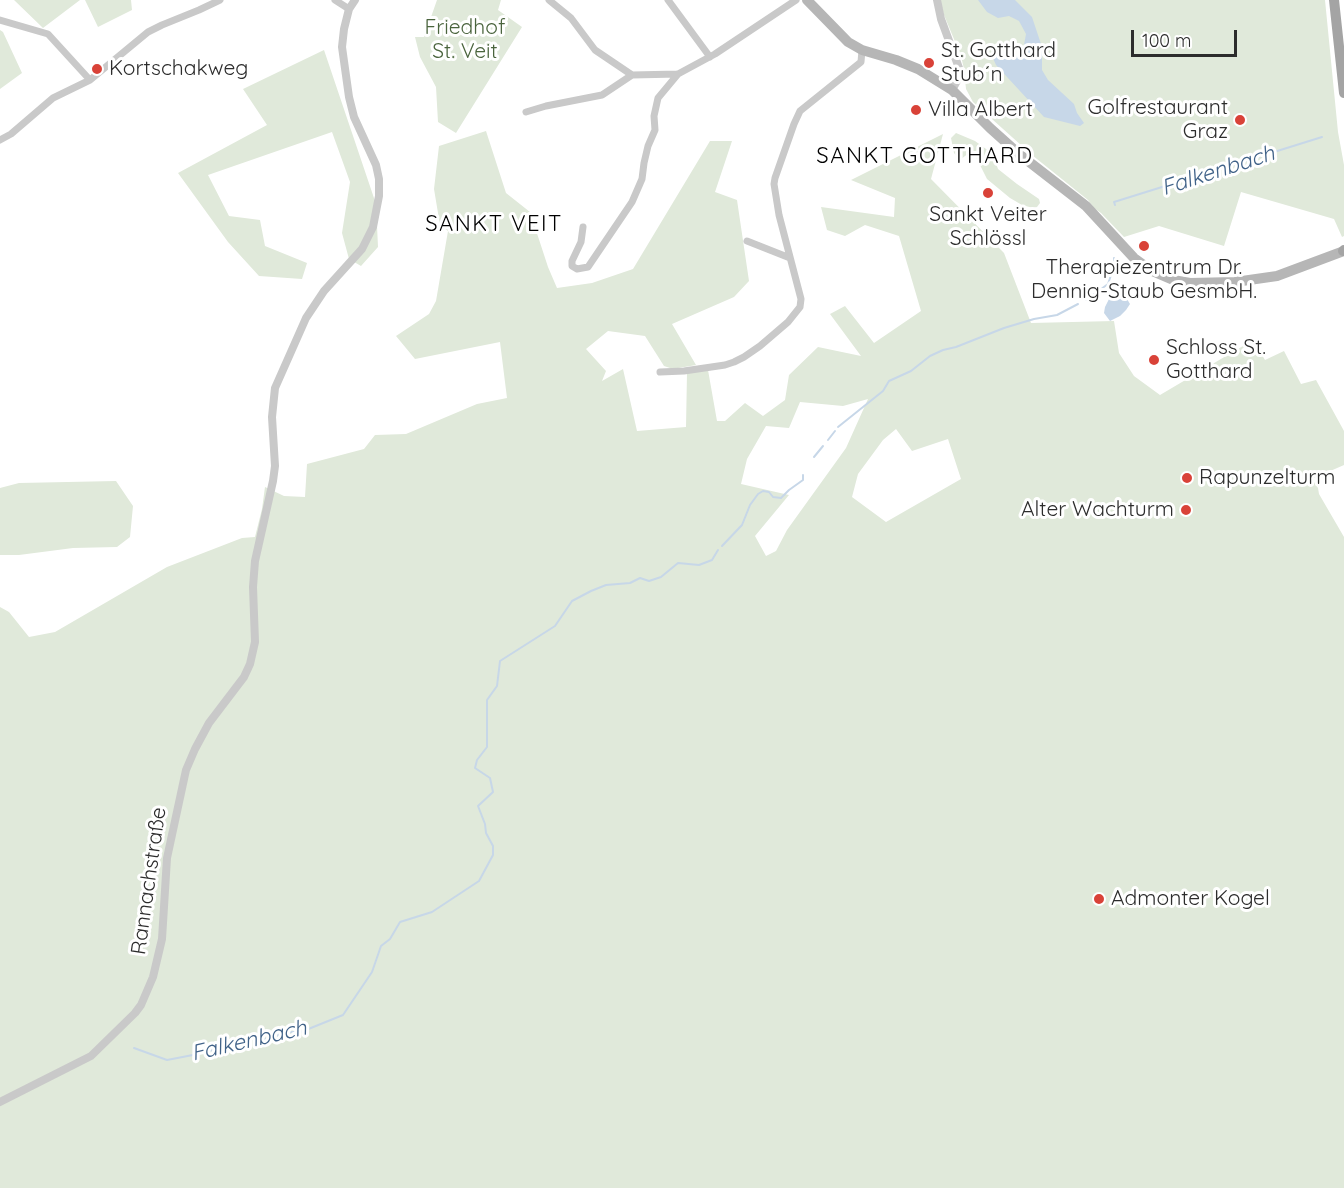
<!DOCTYPE html>
<html>
<head>
<meta charset="utf-8">
<style>
	body { margin:0 }
	#map { position:relative; width:1344px; height:1188px; overflow:hidden; background:#fff; font-family:Quicksand,sans-serif }
	canvas { display:block }
	.scale { position:absolute; left:1131px; top:30px; width:106px; height:27px; box-sizing:border-box; border:3px solid #2c2c2c; border-top:0; padding-left:8px; font-size:18px; line-height:21px; white-space:nowrap; color:#2c2c2c; -webkit-text-stroke:4px #fff; paint-order:stroke }
</style>
</head>
<body>
<div id="map">
<canvas width="1344" height="1188"></canvas>
<div class="scale">100 m</div>
</div>
<script>
const g = document.querySelector('canvas').getContext('2d');
g.lineJoin = 'round';
function fillPath(path, color) {
  g.fillStyle = color;
  g.fill(path, 'evenodd');
}
function toPath(rows) {
  const path = new Path2D();
  for (const r of rows) {
    path.moveTo(r[0], r[1]);
    for (let i = 2; i < r.length; i += 2) path.lineTo(r[i], r[i + 1]);
  }
  return path;
}
function trace(path, color, width, dash) {
  g.strokeStyle = color;
  g.lineWidth = width;
  g.lineCap = dash ? 'butt' : 'round';
  g.setLineDash(dash || []);
  g.stroke(path);
}
function drawText(font, color, halo, rows, align = 'center') {
  g.font = font + ' Quicksand,sans-serif';
  g.lineWidth = 6;
  g.setLineDash([]);
  g.textBaseline = 'middle';
  g.strokeStyle = halo;
  g.fillStyle = color;
  for (const [text, x, y, turn = 0] of rows) {
    g.save();
    g.translate(x, y);
    g.rotate((+turn || 0) * Math.PI / 180);
    g.textAlign = isNaN(turn) ? turn : align;
    if (halo) g.strokeText(text, 0, 0);
    g.fillText(text, 0, 0);
    g.restore();
  }
}
fillPath(toPath([
	[14,0,80,0,43,28],
	[85,0,131,0,132,10,98,27],
	[437,0,501,0,498,10,522,27,456,133,438,122,436,87,420,57,415,37,424,37],
	[940,0,1325,0,1338,132,1344,165,1344,236,1342,237,1334,219,1241,192,1224,246,1159,226,1124,237,1101,213,1094,208,1088,200,1032,155,973,102,966,89,964,69,961,56,944,15],
	[0,30,3,32,22,73,0,89],
	[324,50,376,204,378,247,361,266,349,259,342,233,350,182,332,132,208,175,229,216,260,220,265,246,307,263,302,279,259,276,228,242,178,173,267,125,243,89],
	[486,131,506,193,530,212,548,267,557,288,592,283,633,269,710,141,732,141,715,192,737,200,749,281,734,297,672,324,696,365,673,369,664,366,645,336,608,331,586,349,606,371,602,381,623,369,637,431,686,427,687,373,708,370,717,421,725,421,745,403,763,416,785,400,789,375,818,347,861,356,830,314,845,306,874,343,921,311,899,236,865,225,845,236,827,230,821,207,894,217,895,198,851,180,943,134,931,179,1004,253,1031,323,1114,321,1119,353,1134,376,1160,395,1248,343,1254,352,1262,355,1265,360,1284,351,1301,384,1316,380,1344,431,1344,465,1312,479,1318,488,1319,494,1344,537,1344,1188,0,1188,0,607,9,612,29,637,55,632,167,567,242,538,255,537,262,509,265,487,284,496,305,497,307,464,364,449,375,435,406,434,477,404,507,398,500,342,415,359,396,336,429,314,436,301,448,231,440,225,434,189,439,146],
	[868,399,846,448,787,530,776,551,766,556,755,536,789,495,741,484,747,459,766,426,789,428,800,402,843,406],
	[896,429,912,451,948,439,961,479,886,522,852,497,858,474,883,440],
	[956,133,975,141,993,154,998,169,1017,184,1039,199,1040,203,1037,207,1033,208,1022,205,1010,198,987,179,977,159,970,152,960,160,954,153,951,138],
	[116,481,133,506,130,537,117,547,73,548,19,555,0,555,0,488,19,483]
]), '#e0e9da');
fillPath(toPath([
	[978,0,1015,0,1032,17,1042,47,1042,70,1048,80,1074,104,1077,113,1084,123,1080,126,1044,117,996,65,992,56,993,55,1006,59,1019,55,1024,45,1026,34,1019,21,1009,16,998,18,987,12],
	[1114,294,1120,294,1127,299,1130,304,1126,310,1120,316,1110,321,1104,313,1105,307,1110,297]
]), '#c7d7e8');
trace(toPath([
	[1115,205,1114,202,1322,137],
	[1086,300,1108,284,1114,266,1114,258],
	[838,427,883,391,889,381,911,371,930,356,943,350,956,347,1004,328,1034,319,1057,315,1078,304],
	[828,440,835,431],
	[814,457,823,446],
	[722,546,742,525,750,505,758,494,763,491,769,492,773,497,781,498,789,490,803,480,803,475],
	[134,1048,167,1060,198,1054,252,1039,263,1040,288,1032,301,1032,343,1015,372,972,381,946,390,939,400,922,432,912,479,881,493,855,493,846,486,833,485,824,478,806,493,792,490,778,475,768,477,760,487,747,487,700,497,686,500,661,555,626,572,601,591,591,606,585,630,583,640,578,649,581,661,577,678,563,699,565,712,560,718,550]
]), '#c7d7e8', 2);
trace(toPath([
	[335,0,349,9],
	[549,0,571,18,595,50,632,75,678,74,715,54,796,0],
	[668,0,710,57],
	[0,20,48,34,90,80],
	[526,112,546,106,602,95,632,75],
	[0,140,11,134,53,98,90,80,148,32,162,25,199,10,220,0],
	[583,227,581,242,572,261,572,266,577,269,588,267,632,202,642,179,644,163,648,146,655,130,654,116,658,98,678,74],
	[747,241,790,258],
	[660,372,684,371,725,365,734,362,744,357,760,346,788,322,800,307,801,299,779,215,774,184,775,178,794,124,800,111,861,62,862,50]
]), '#c9c9c9', 7);
trace(toPath([
	[937,0,941,19,959,68,958,79,952,90],
	[0,1102,91,1056,135,1013,141,1005,153,977,162,939,167,858,186,770,195,749,209,723,244,677,250,664,255,642,253,587,255,561,273,481,275,466,272,417,275,388,306,318,324,291,362,249,373,227,379,196,379,179,376,165,354,117,349,97,342,47,344,29,349,9,355,0]
]), '#c9c9c9', 8);
trace(toPath([
	[807,0,848,42,862,50,896,60,918,69,952,90,990,128,1019,154,1086,206,1134,258,1152,271,1173,280,1190,283,1235,282,1277,276,1344,251]
]), '#b6b6b6', 10);
trace(toPath([
	[1334,0,1344,93],
	[1343,251,1344,250]
]), '#a4a4a4', 10);
for (const [x, y, r, color] of [
	[929,63,6,"#d94238"],
	[97,69,6,"#d94238"],
	[916,110,6,"#d94238"],
	[1240,120,6,"#d94238"],
	[988,193,6,"#d94238"],
	[1144,246,6,"#d94238"],
	[1154,360,6,"#d94238"],
	[1187,478,6,"#d94238"],
	[1186,510,6,"#d94238"],
	[1099,899,6,"#d94238"]
]) {
  const dot = new Path2D();
  dot.arc(x, y, r, 0, 2 * Math.PI);
  g.fillStyle = color;
  g.fill(dot);
  trace(dot, '#fff', 2);
}
drawText('21px', '#4a643d', '#fff', [
	["Friedhof",465,28],
	["St. Veit",465,52]
]);
drawText('21px', '#2c2c2c', '#fff', [
	["St. Gotthard",941,51],
	["Stub´n",941,75],
	["Kortschakweg",109,69],
	["Golfrestaurant",1228,108,"right"],
	["Graz",1228,132,"right"],
	["Villa Albert",928,110],
	["Sankt Veiter",988,215,"center"],
	["Schlössl",988,239,"center"],
	["Therapiezentrum Dr.",1144,268,"center"],
	["Dennig-Staub GesmbH.",1144,292,"center"],
	["Schloss St.",1166,348],
	["Gotthard",1166,372],
	["Rapunzelturm",1199,478],
	["Alter Wachturm",1174,510,"right"],
	["Admonter Kogel",1111,899]
], 'left');
drawText('21px', '#2c2c2c', '#fff', [
	["Rannachstraße",149,881,-82]
]);
g.letterSpacing = '1.5px';
drawText('22px', '#000', '#fff', [
	["SANKT GOTTHARD",925,156],
	["SANKT VEIT",494,224]
]);
g.letterSpacing = '0px';
drawText('italic 22px', '#406288', '#fff', [
	["Falkenbach",1218,171,-18],
	["Falkenbach",249,1041,-13]
]);
</script>
</body>
</html>
